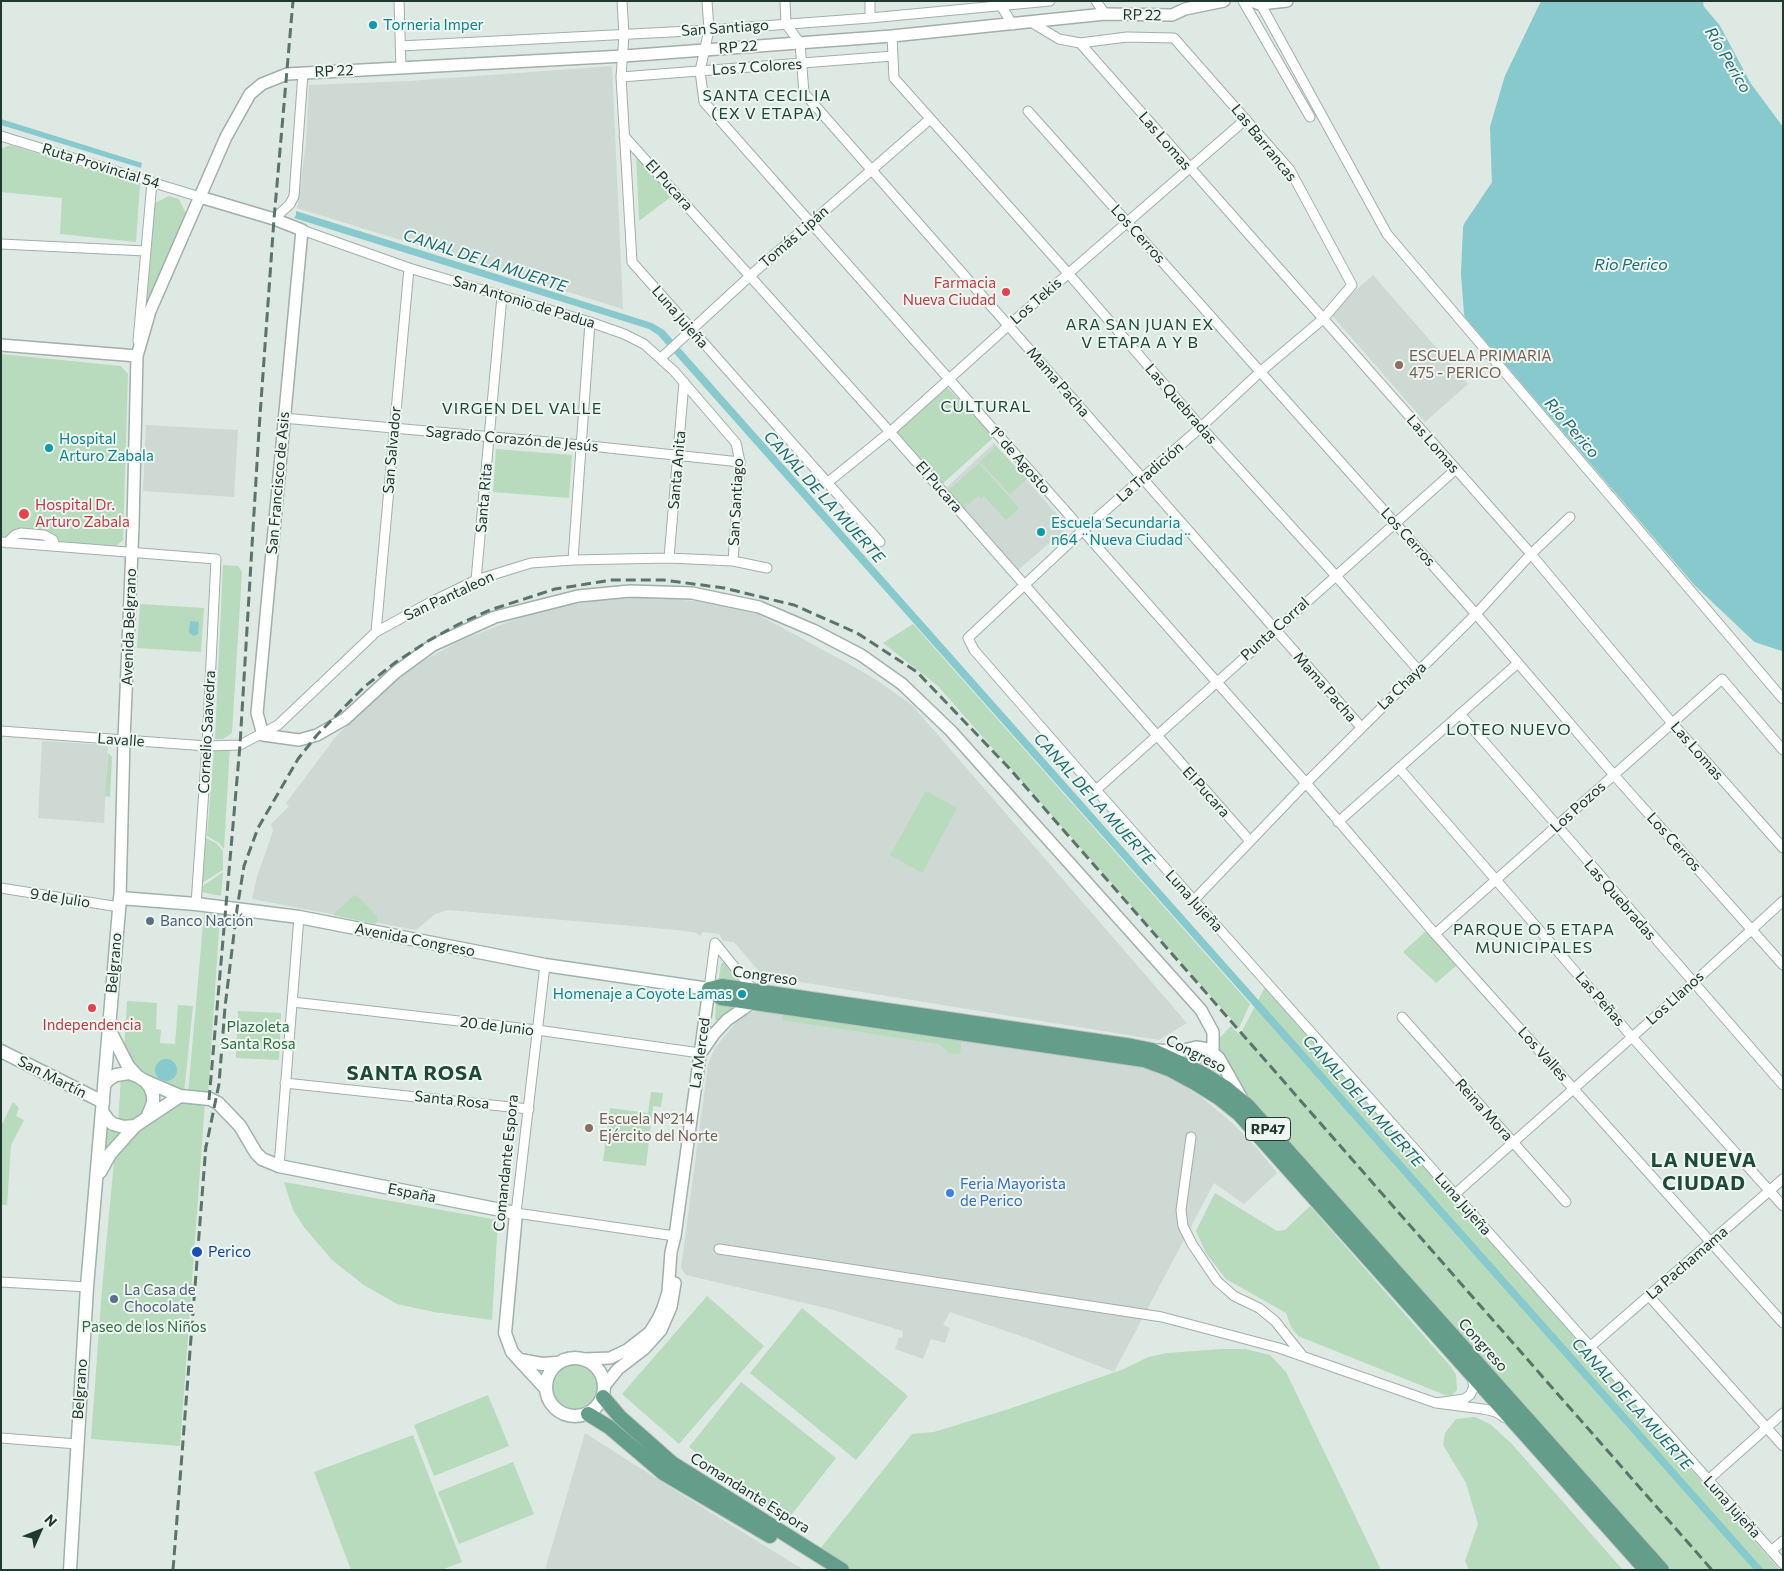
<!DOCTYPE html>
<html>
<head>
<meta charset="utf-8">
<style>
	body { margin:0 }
	#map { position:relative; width:1784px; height:1571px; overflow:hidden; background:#dee9e3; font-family:Commissioner,sans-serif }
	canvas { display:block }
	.frame { position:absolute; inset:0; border:2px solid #20382f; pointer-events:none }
	.north { position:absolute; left:15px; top:1506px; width:50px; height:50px; -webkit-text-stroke:4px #eef6f1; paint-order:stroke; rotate:46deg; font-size:14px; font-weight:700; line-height:20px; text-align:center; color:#20382f }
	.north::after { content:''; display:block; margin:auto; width:18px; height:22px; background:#20382f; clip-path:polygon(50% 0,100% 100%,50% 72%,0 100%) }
</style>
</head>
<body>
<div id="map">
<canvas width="1784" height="1571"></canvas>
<div class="frame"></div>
<div class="north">N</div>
</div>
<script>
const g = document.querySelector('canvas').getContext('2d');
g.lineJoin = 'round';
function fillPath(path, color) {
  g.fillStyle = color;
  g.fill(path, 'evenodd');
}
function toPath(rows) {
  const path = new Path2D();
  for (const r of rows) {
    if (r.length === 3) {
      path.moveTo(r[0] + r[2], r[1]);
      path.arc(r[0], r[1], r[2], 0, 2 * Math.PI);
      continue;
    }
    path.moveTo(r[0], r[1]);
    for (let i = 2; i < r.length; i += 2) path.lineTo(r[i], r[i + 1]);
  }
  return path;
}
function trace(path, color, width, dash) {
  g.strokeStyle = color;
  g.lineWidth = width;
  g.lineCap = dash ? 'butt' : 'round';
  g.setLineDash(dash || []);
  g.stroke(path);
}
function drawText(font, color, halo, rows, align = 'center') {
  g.font = font + ' Commissioner,sans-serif';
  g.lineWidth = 4;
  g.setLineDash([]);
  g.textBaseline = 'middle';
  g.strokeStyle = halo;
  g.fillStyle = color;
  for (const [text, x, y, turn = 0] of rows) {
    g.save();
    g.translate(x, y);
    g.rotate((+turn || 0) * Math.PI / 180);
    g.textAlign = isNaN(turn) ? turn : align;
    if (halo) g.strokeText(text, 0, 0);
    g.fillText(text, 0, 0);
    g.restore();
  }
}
fillPath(toPath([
	[612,66,623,309,297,208,306,143,309,85,409,81],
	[1373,275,1468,384,1425,422,1330,313],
	[146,425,238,430,234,497,143,491],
	[994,443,1068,527,1017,571,944,490],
	[648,597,705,602,757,614,849,664,878,681,912,705,1187,1023,1159,1040,763,976,734,942,723,941,719,934,703,932,700,936,697,933,677,930,449,910,435,914,416,930,252,899,257,877,273,831,271,824,289,806,286,803,337,735,385,689,406,673,428,658,462,640,526,615,546,609,593,601],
	[42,741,108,745,104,823,38,818],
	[758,1010,1124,1063,1149,1068,1167,1075,1200,1096,1231,1122,1256,1147,1277,1173,1244,1204,1214,1183,1114,1372,1027,1338,950,1312,943,1325,950,1328,945,1343,931,1339,923,1359,895,1349,899,1337,902,1338,903,1331,830,1309,686,1275,681,1268,708,1064,715,1048,735,1023,745,1015],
	[585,1433,684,1496,804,1570,545,1570]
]), '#cdd9d2');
fillPath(toPath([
	[10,145,140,185,136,242,60,234,62,198,1,192,1,149],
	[636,153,672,196,639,221],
	[169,196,179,199,187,216,146,305,153,204],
	[1,354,121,366,128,374,123,540,116,546,1,538],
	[946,386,994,437,939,487,892,436],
	[996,446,1027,479,1010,494,980,462],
	[496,449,572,455,569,498,493,492],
	[979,463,1019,508,1006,520,984,496,981,498,978,496,962,510,947,492],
	[223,565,238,566,242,572,232,733,223,739,215,739],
	[140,604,204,608,201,652,137,648],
	[913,624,1250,1004,1239,1028,938,686,883,643],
	[225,743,230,746,224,849,219,843,207,836,214,750],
	[108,753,112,757,110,797,105,796],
	[926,791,957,808,922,873,890,855],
	[206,838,216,843,223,851,223,870,202,883],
	[223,872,221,896,202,892,202,887,204,885],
	[354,895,359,897,377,917,378,920,375,924,333,915],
	[204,913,220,915,208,1096,188,1094],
	[1426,931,1456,966,1436,983,1403,952],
	[724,962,725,962,741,983,721,981,719,978,721,964],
	[1265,987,1780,1570,1666,1570,1247,1103,1211,1047,1231,1026,1240,1035],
	[127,1001,157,1003,156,1029,161,1030,160,1043,175,1044,178,1005,193,1006,184,1093,139,1074,124,1051],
	[718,1002,738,1005,717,1021,715,1019,716,1004],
	[238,1011,281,1013,279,1060,236,1058],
	[783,1014,962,1037,960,1054,950,1053,939,1044,782,1020],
	[1197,1052,1210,1056,1219,1067,1220,1074,1184,1056],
	[121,1076,138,1078,151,1098,141,1120,118,1124],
	[651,1092,663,1093,661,1107,653,1106,646,1166,603,1161,610,1108,648,1113],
	[13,1102,19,1108,16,1116,24,1120,11,1145,7,1205,1,1205,1,1126],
	[205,1102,180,1446,91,1439,102,1289,114,1161,121,1149,138,1132,174,1104],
	[103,1127,119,1134,102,1156],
	[284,1182,498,1220,492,1320,434,1312,397,1304,364,1285,332,1260,304,1227,293,1210],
	[1215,1193,1277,1231,1285,1230,1310,1206,1451,1367,1456,1375,1457,1390,1452,1395,1445,1395,1298,1336,1291,1327,1286,1313,1226,1279,1206,1253,1196,1231],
	[707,1296,764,1346,679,1444,622,1394],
	[802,1308,908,1396,856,1460,750,1373],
	[1221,1349,1245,1349,1270,1355,1286,1372,1381,1570,851,1570,819,1550,912,1434,934,1432,1012,1408,1124,1369,1148,1357,1168,1353],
	[576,1386,24],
	[741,1382,836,1458,785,1523,689,1447],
	[488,1395,509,1446,434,1476,414,1425],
	[1475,1417,1490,1424,1511,1443,1623,1570,1469,1570,1465,1561,1478,1524,1466,1483,1443,1445,1445,1433,1456,1419],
	[413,1435,462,1562,441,1570,351,1570,314,1472],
	[513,1462,534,1514,459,1544,438,1492]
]), '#b8dabd');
fillPath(toPath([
	[1551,1,1694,1,1695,10,1712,30,1743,88,1783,142,1783,642,1759,634,1701,579,1473,313,1470,274,1472,228,1501,185,1499,128,1513,80],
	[1,119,142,163,141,168,1,125],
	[296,211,652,323,664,330,1764,1570,1754,1570,658,335,649,329,294,218,296,215],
	[190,621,199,622,198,634,194,636,189,633],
	[166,1070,11]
]), '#88c9cd');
trace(toPath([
	[1551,1,1513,80,1499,128,1501,185,1472,228,1470,274,1473,313,1701,579,1759,634,1783,642],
	[1694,1,1695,10,1712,30,1743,88,1783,142]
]), '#88c9cd', 18);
const minor = toPath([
	[399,1,401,68],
	[622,1,624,35,621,77,632,262,880,542],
	[707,1,709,30,700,71,704,102,1306,783,1435,934,1783,1323],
	[785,1,786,24,800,43,804,93,1361,727],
	[870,1,870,18],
	[998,1,1013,25],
	[1096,1,1105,14],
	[1243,1,1310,117],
	[1259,1,1387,234,1783,699],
	[1034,24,1059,39,1080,43,1127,37,1174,38,1290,170,1352,285,1323,319,1260,372,1201,427,1082,531,968,638,974,650,1096,790,1783,1564],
	[892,36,894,78,1068,273,1201,427,1336,576,1419,671],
	[1080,43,1531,554,1672,723,1783,848],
	[400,46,709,30,870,18,1050,1],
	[621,77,893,56],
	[1028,111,1476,614,1614,775,1783,965],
	[1,136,200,197],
	[624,136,890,432,1250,841],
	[274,219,290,204,294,196,303,73],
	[302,230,409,268,590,322,624,334,644,344,674,371,736,443,740,462,733,561],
	[1,244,145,251],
	[138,341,152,182],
	[661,358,751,275,930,119],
	[283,418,581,445,740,462],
	[827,483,890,432,1008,326,1246,119],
	[1,542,216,559,207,746,196,904],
	[7,543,15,535,21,533,44,535,53,540,55,546],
	[669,558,684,382],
	[573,560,590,322],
	[476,580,502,296],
	[376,632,409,268],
	[1460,714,1783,1085],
	[1,731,207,746,240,745,278,725,376,632,429,603,476,580,531,563,573,560,669,558,733,561,767,568],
	[1399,768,1632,1037,1783,1206],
	[1096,790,1455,470],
	[1338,822,1518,663],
	[1,888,119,907],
	[1194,900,1306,783,1476,614,1531,554,1570,517],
	[1435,934,1722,679,1783,750],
	[715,943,754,991],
	[545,965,516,1213,675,1236],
	[709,989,715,943],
	[293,1002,537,1030,700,1053],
	[1402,1017,1566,1202],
	[285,1083,529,1109],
	[1191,1137,1181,1210,1183,1226,1192,1244,1217,1281,1234,1296,1259,1308,1275,1321,1302,1355],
	[279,1166,299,917],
	[1455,1194,1693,983,1783,901],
	[719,1249,1162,1317,1279,1348,1436,1403],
	[1,1282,87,1287],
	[1649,1296,1783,1446],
	[1591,1346,1783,1179],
	[1472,1378,1474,1387,1470,1395,1464,1399,1436,1403,1483,1409,1496,1412,1505,1418],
	[1,1438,77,1444],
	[1708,1480,1783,1413],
	[1771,1551,1783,1541]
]);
const tertiary = toPath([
	[1251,1,1260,4,1287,1],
	[200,197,274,219,302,230,257,713,263,735,299,740,317,735,345,719,396,672,433,645,495,617,578,596,630,591,692,593,759,607,813,630,861,655,902,684,951,731,1201,1010,1213,1032,1213,1052],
	[1,345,137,356],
	[120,898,124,740,133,525,137,356,150,311,226,137,250,94,262,84,287,74,624,56,892,36,1105,14,1172,15,1185,9,1224,1],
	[703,1050,714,1034,727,1020,753,1002],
	[1156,1050,1180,1051,1196,1047,1209,1049,1219,1058,1241,1097],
	[585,1359,610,1358,627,1350,650,1332,658,1319,663,1308,668,1292,671,1252,675,1236,709,989],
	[605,1385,618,1369,644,1349,661,1330,671,1307,675,1283]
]);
const secondary = toPath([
	[110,1031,128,1066,137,1076,145,1081,180,1096,210,1099,218,1103,240,1126,256,1153,262,1159,279,1166,516,1213,505,1333,512,1352,546,1389],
	[1,1051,103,1102],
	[145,1081,150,1087,153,1095,153,1103,147,1118],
	[104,1085,108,1080,116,1075,129,1073,137,1076],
	[102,1111,108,1120,113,1124,124,1127,135,1126],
	[100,1172,110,1154,135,1126,180,1096],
	[575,1387,29],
	[520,1360,542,1364,557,1363],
	[70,1570,87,1287,120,898,196,904,299,917,545,965,709,989]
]);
const primary = toPath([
	[709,989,722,986,1132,1046,1152,1050,1202,1073,1226,1088,1248,1106,1662,1570],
	[709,989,721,998,1144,1060,1171,1070,1195,1083,1219,1098,1239,1114,1646,1570],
	[603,1397,620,1417,672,1463,842,1570],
	[588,1414,609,1427,663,1473,770,1536]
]);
trace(minor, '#a1b0a9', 11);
trace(tertiary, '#a1b0a9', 14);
trace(secondary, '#9eb4aa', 15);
trace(primary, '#bcc3c1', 16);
trace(minor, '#fff', 9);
trace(tertiary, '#fff', 11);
trace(secondary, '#fff', 12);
trace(primary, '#649d89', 14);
trace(toPath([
	[209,1100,240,745,259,430,274,219,293,1],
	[205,1152,219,1084,225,1007,237,909,244,866,258,828,298,759,317,735,364,687,396,662,428,641,459,624,490,610,555,589,612,580,664,580,724,588,794,605,857,633,917,672,1009,768,1712,1570],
	[173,1570,206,1145]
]), '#5a746a', 3, [10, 5]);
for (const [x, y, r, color] of [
	[373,25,5,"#0f9aa8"],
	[1006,292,5,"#e0444e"],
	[1399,365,5,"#8d6e63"],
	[49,448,5,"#0f9aa8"],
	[24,514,6,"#e0444e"],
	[1041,532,5,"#0f9aa8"],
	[150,921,5,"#5c6f8a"],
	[742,994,5,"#0f9aa8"],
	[92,1008,5,"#e0444e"],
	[589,1128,5,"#8d6e63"],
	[950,1193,5,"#3f7fe0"],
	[197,1252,6,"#1a4fb4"],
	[114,1299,5,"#5c6f8a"]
]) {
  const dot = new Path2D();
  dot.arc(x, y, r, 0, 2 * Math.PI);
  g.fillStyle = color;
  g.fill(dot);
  trace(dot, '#eef6f1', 2);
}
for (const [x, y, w] of [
	[1268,1129,45]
]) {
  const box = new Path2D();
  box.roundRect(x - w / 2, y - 11.5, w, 23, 4);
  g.fillStyle = '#eef6f1';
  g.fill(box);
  trace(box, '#20382f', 1);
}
drawText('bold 14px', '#20382f', null, [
	["RP47",1268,1129]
]);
drawText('15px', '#20382f', '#eef6f1', [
	["RP 22",1142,15,1],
	["San Santiago",725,28,-4],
	["RP 22",738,47,-5],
	["Los 7 Colores",757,67,-4],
	["RP 22",334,71,-3],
	["Las Lomas",1165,141,49],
	["Las Barrancas",1264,143,51],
	["Ruta Provincial 54",101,166,17],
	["El Pucara",669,185,48],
	["Los Cerros",1138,234,48],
	["Tomás Lipán",794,237,-41],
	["Los Tekis",1036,301,-41],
	["San Antonio de Padua",524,302,17],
	["Luna Jujeña",680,317,49],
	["Mama Pacha",1058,382,49],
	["Las Quebradas",1181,404,49],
	["Sagrado Corazón de Jesús",512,439,5],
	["Las Lomas",1433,444,49],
	["San Salvador",392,450,-85],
	["1º de Agosto",1020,460,49],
	["Santa Anita",677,470,-85],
	["La Tradición",1150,472,-41],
	["San Francisco de Asis",278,483,-85],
	["El Pucara",939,487,49],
	["Santa Rita",484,498,-85],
	["San Santiago",736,502,-87],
	["Los Cerros",1408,537,48],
	["San Pantaleon",449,596,-25],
	["Avenida Belgrano",129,627,-88],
	["Punta Corral",1275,629,-42],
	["La Chaya",1402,686,-44],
	["Mama Pacha",1325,687,49],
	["Cornelio Saavedra",207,732,-87],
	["Lavalle",121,740,4],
	["Las Lomas",1697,751,49],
	["El Pucara",1206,792,48],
	["Los Pozos",1578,807,-42],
	["Los Cerros",1674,842,48],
	["9 de Julio",60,898,9],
	["Las Quebradas",1620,900,49],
	["Luna Jujeña",1194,901,48],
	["Avenida Congreso",415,940,11],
	["Belgrano",114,963,-85],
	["Congreso",765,976,8],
	["Los Llanos",1675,998,-42],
	["Las Peñas",1600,999,49],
	["20 de Junio",497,1026,7],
	["La Merced",700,1053,-82],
	["Congreso",1196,1054,27],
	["Los Valles",1543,1054,48],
	["San Martín",52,1077,27],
	["Santa Rosa",452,1100,6],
	["Reina Mora",1484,1110,48],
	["Comandante Espora",506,1163,-84],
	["España",412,1193,11],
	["Luna Jujeña",1463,1204,49],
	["La Pachamama",1687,1263,-41],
	["Congreso",1483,1345,48],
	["Belgrano",80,1389,-86],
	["Comandante Espora",750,1493,32],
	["Luna Jujeña",1732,1507,48]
]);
drawText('15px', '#0d838f', '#eef6f1', [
	["Torneria Imper",383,25],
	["Hospital",59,439],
	["Arturo Zabala",59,456],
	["Escuela Secundaria",1051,523],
	["n64 ¨Nueva Ciudad¨",1051,540],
	["Homenaje a Coyote Lamas",732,994,"right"]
], 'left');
drawText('15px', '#be3a42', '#eef6f1', [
	["Farmacia",996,283],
	["Nueva Ciudad",996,300],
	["Hospital Dr.",35,505,"left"],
	["Arturo Zabala",35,522,"left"],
	["Independencia",92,1025,"center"]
], 'right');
drawText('15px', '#785e54', '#eef6f1', [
	["ESCUELA PRIMARIA",1409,356],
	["475 - PERICO",1409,373],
	["Escuela Nº214",599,1119],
	["Ejército del Norte",599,1136]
], 'left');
drawText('15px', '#4e5e75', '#eef6f1', [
	["Banco Nación",160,921],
	["La Casa de",124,1290],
	["Chocolate",124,1307]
], 'left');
drawText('15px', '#2d6d3f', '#eef6f1', [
	["Plazoleta",258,1027],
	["Santa Rosa",258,1044],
	["Paseo de los Niños",144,1327]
]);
drawText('15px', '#366cbe', '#eef6f1', [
	["Feria Mayorista",960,1184],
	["de Perico",960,1201]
], 'left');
drawText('15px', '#164399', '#eef6f1', [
	["Perico",208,1252]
], 'left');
drawText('italic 16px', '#1e6b70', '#eef6f1', [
	["Río Perico",1728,60,59],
	["CANAL DE LA MUERTE",485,261,18],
	["Rio Perico",1631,265],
	["Río Perico",1572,428,49],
	["CANAL DE LA MUERTE",824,497,48],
	["CANAL DE LA MUERTE",1094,799,48],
	["CANAL DE LA MUERTE",1363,1101,48],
	["CANAL DE LA MUERTE",1632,1404,48]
]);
g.letterSpacing = '1px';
drawText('16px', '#1e493a', '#eef6f1', [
	["SANTA CECILIA",767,96],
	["(EX V ETAPA)",767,114],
	["ARA SAN JUAN EX",1140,325],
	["V ETAPA A Y B",1140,343],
	["CULTURAL",986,407],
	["VIRGEN DEL VALLE",522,409],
	["LOTEO NUEVO",1509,730],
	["PARQUE O 5 ETAPA",1534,930],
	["MUNICIPALES",1534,948]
]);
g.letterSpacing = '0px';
g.letterSpacing = '1px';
drawText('bold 20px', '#1e493a', '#eef6f1', [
	["SANTA ROSA",415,1073],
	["LA NUEVA",1704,1160],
	["CIUDAD",1704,1183]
]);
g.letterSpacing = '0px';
</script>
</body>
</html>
